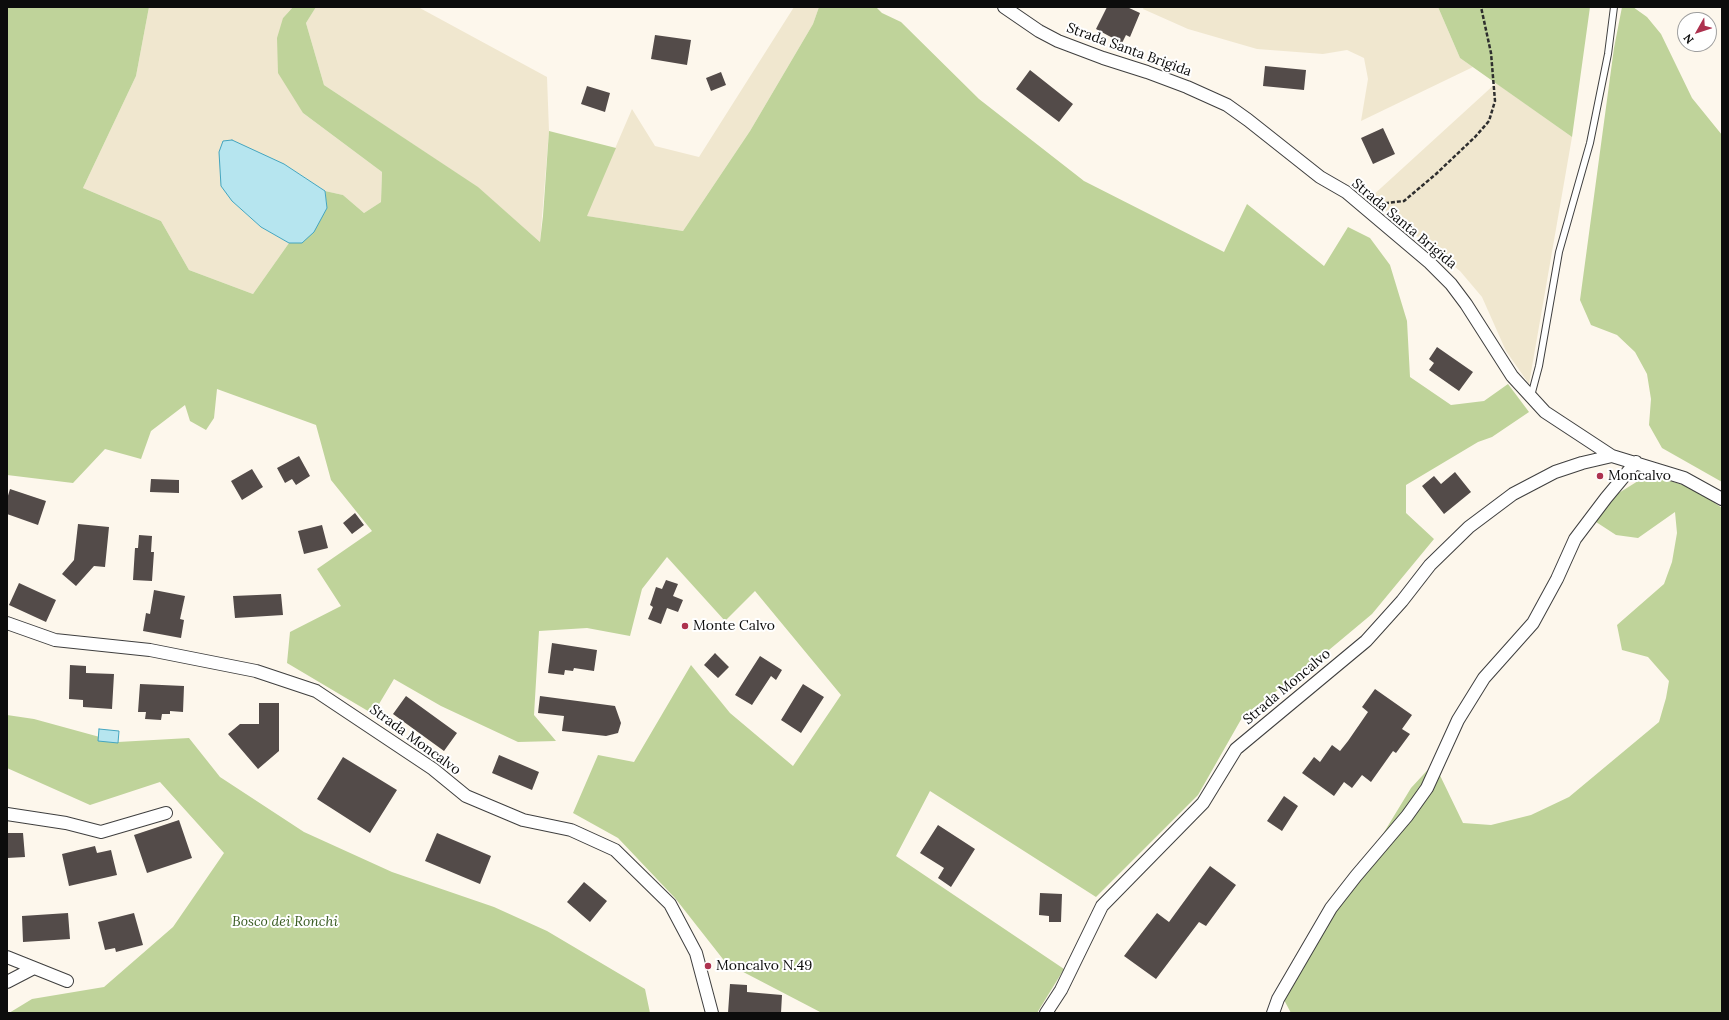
<!DOCTYPE html>
<html>
<head>
<meta charset="utf-8">
<style>
	body { margin:0 }
	#map { position:relative; width:1729px; height:1020px; overflow:hidden; background:#fdf7ec; font-family:Lora,serif }
	canvas { display:block }
	.frame { position:absolute; inset:0; border:8px solid #0c0c0c; pointer-events:none }
	.north { position:absolute; left:1677px; top:12px; width:40px; height:40px; box-sizing:border-box; background:#fff; border:1px solid #9e9e9e; border-radius:50%; rotate:231deg; font-size:11px; font-weight:700; line-height:16px; text-align:center; color:#0c0c0c }
	.north::after { content:''; display:block; margin:auto; width:14px; height:18px; background:#ad324f; clip-path:polygon(50% 0,100% 100%,50% 72%,0 100%) }
</style>
</head>
<body>
<div id="map">
<canvas width="1729" height="1020"></canvas>
<div class="frame"></div>
<div class="north">N</div>
</div>
<script>
const g = document.querySelector('canvas').getContext('2d');
g.lineJoin = 'round';
function fillPath(path, color) {
  g.fillStyle = color;
  g.fill(path, 'evenodd');
}
function toPath(rows) {
  const path = new Path2D();
  for (const r of rows) {
    path.moveTo(r[0], r[1]);
    for (let i = 2; i < r.length; i += 2) path.lineTo(r[i], r[i + 1]);
  }
  return path;
}
function trace(path, color, width, dash) {
  g.strokeStyle = color;
  g.lineWidth = width;
  g.lineCap = dash ? 'butt' : 'round';
  g.setLineDash(dash || []);
  g.stroke(path);
}
function drawText(font, color, halo, rows, align = 'center') {
  g.font = font + ' Lora,serif';
  g.lineWidth = 4;
  g.setLineDash([]);
  g.textBaseline = 'middle';
  g.strokeStyle = halo;
  g.fillStyle = color;
  for (const [text, x, y, turn = 0] of rows) {
    g.save();
    g.translate(x, y);
    g.rotate((+turn || 0) * Math.PI / 180);
    g.textAlign = isNaN(turn) ? turn : align;
    if (halo) g.strokeText(text, 0, 0);
    g.fillText(text, 0, 0);
    g.restore();
  }
}
fillPath(toPath([
	[149,7,293,7,283,18,303,113,382,172,381,202,364,213,343,195,325,191,284,164,232,201,261,227,289,243,253,294,189,270,161,221,83,188,136,76],
	[316,7,418,7,547,77,549,131,540,242,477,187,324,85,306,23],
	[794,7,819,7,813,24,750,131,683,231,586,216,632,109,655,146,699,157],
	[1144,7,1438,7,1460,58,1473,67,1361,121,1368,79,1364,58,1347,50,1323,54,1257,49,1188,29,1143,9],
	[1496,83,1572,137,1529,384,1506,351,1482,297,1460,271,1370,198]
]), '#f0e7cf');
fillPath(toPath([
	[7,7,149,7,136,76,83,188,161,221,189,270,253,294,289,243,302,243,327,208,325,191,343,195,364,213,381,202,382,172,303,113,278,73,277,38,283,18,293,7,316,7,306,23,324,85,478,187,540,242,543,216,549,131,616,148,587,216,683,231,750,131,813,24,819,7,876,7,882,13,901,22,979,99,1084,181,1224,252,1247,204,1324,266,1348,227,1370,238,1390,265,1407,321,1410,377,1451,405,1484,401,1508,384,1529,412,1492,437,1478,442,1406,485,1406,513,1434,539,1372,614,1311,665,1243,716,1198,795,1096,897,930,791,896,856,1064,969,1037,1013,822,1013,726,963,675,898,618,838,573,813,598,755,634,762,691,665,730,713,793,766,841,695,755,591,725,621,667,557,642,589,630,636,587,628,539,631,534,715,556,741,518,742,441,706,394,679,373,714,287,663,290,632,341,606,317,569,372,531,331,480,316,425,217,389,214,418,206,430,190,421,185,405,151,431,141,459,105,449,73,483,7,475],
	[1438,7,1590,7,1572,137,1460,58],
	[1622,7,1633,7,1647,17,1661,34,1692,98,1722,135,1722,482,1662,448,1649,425,1651,399,1647,374,1635,352,1617,335,1591,325,1580,300,1614,48],
	[1657,477,1693,488,1722,508,1722,1013,1291,1013,1283,998,1411,788,1434,763,1463,823,1491,825,1531,815,1569,797,1659,722,1666,698,1669,681,1648,657,1622,650,1617,625,1664,584,1672,562,1677,533,1675,512,1638,538,1616,535,1593,520,1614,496,1638,481],
	[7,715,34,719,118,742,189,738,220,777,304,832,392,872,494,907,547,931,645,989,650,1013,9,1013,32,999,104,987,173,927,224,853,160,782,90,805,7,768]
]), '#bfd39a');
const water = toPath([
	[232,140,284,164,325,191,327,208,314,232,302,243,289,243,261,227,232,201,221,186,219,152,223,141,232,140],
	[99,729,119,731,118,743,98,741,99,729]
]);
fillPath(water, '#b6e5ef');
trace(water, '#44a5bf', 1);
fillPath(toPath([
	[1107,7,1127,7,1140,13,1130,37,1126,35,1122,43,1096,29],
	[655,35,691,40,687,65,651,59],
	[1265,66,1306,70,1304,90,1263,86],
	[1030,70,1073,104,1059,122,1016,89],
	[721,72,726,85,711,91,706,78],
	[587,86,610,93,605,112,581,104],
	[1383,128,1395,154,1373,164,1361,138],
	[1437,347,1473,372,1459,391,1429,370,1434,363,1429,359],
	[299,456,310,476,296,485,292,479,285,483,277,468],
	[252,469,263,487,242,500,231,481],
	[1455,472,1471,492,1444,514,1422,486,1434,476,1441,484],
	[151,479,179,480,179,493,150,492],
	[10,489,46,501,38,525,7,514,7,499],
	[355,513,364,525,352,534,343,523],
	[78,524,109,527,105,567,94,566,76,586,62,574,74,560],
	[322,525,328,548,304,554,298,531],
	[139,535,152,536,151,552,154,552,152,581,133,580,135,548,138,548],
	[666,580,678,584,673,596,683,600,678,612,667,608,661,624,648,619,653,607,650,605,656,587,662,589],
	[19,583,56,600,46,622,9,605],
	[154,590,185,596,180,619,184,620,181,638,143,631,146,613,150,614],
	[281,594,283,615,235,618,233,596],
	[552,643,597,650,594,671,574,668,573,671,565,670,564,675,548,673],
	[715,653,729,667,718,678,704,665],
	[760,656,782,670,776,680,771,676,752,705,735,695],
	[70,665,86,666,86,673,114,674,112,709,83,707,83,700,69,699],
	[140,684,184,686,183,712,170,711,170,714,162,714,161,720,145,719,146,712,138,712],
	[803,684,824,697,801,733,781,720],
	[1375,689,1412,715,1402,729,1410,734,1396,753,1393,751,1371,782,1362,775,1352,788,1344,782,1334,796,1302,773,1314,757,1320,762,1332,745,1340,751,1348,741,1368,712,1362,707],
	[406,696,457,733,444,751,393,714],
	[540,696,615,706,621,723,618,733,606,736,562,731,564,716,538,713],
	[259,703,279,703,279,751,258,769,228,734,240,724,259,724],
	[499,755,539,772,532,790,492,773],
	[343,757,397,790,370,833,317,799],
	[1284,796,1298,806,1282,831,1267,821],
	[179,820,192,858,147,873,134,835],
	[938,825,975,849,951,887,938,878,944,868,920,853],
	[7,833,23,833,25,857,7,858],
	[437,833,491,856,480,884,425,861],
	[95,846,97,853,111,850,117,875,69,886,62,854],
	[1210,866,1236,885,1206,926,1199,922,1156,979,1124,956,1157,913,1169,922],
	[584,882,607,901,590,922,567,902],
	[1040,893,1062,894,1061,922,1049,922,1049,916,1039,915],
	[68,913,70,939,23,942,22,916],
	[134,913,143,945,116,952,115,948,105,950,98,922],
	[730,984,747,985,747,992,782,995,781,1013,728,1013]
]), '#534b49');
const service = toPath([
	[1531,396,1539,366,1559,252,1590,143,1608,54,1614,7]
]);
const minor = toPath([
	[1004,7,1039,31,1058,41,1103,58,1147,72,1187,87,1227,105,1248,120,1320,177,1346,192,1430,263,1451,284,1466,304,1512,376,1545,412,1612,456,1684,478,1722,499],
	[7,623,55,640,150,650,256,671,316,691,433,769,466,796,523,820,571,830,615,850,670,904,696,953,712,1013],
	[7,814,66,823,101,832,166,813],
	[7,957,67,981],
	[7,982,34,968],
	[1046,1013,1061,990,1102,906,1203,803,1236,749,1366,641,1402,601,1430,565,1469,527,1513,494,1555,472,1582,463,1612,456],
	[1273,1013,1278,999,1331,908,1356,876,1407,816,1427,788,1458,720,1484,678,1533,623,1557,579,1575,539,1606,498,1636,462]
]);
trace(service, '#3f3f3f', 8);
trace(minor, '#3f3f3f', 14);
trace(toPath([
	[1379,204,1404,201,1436,174,1475,137,1489,121,1495,101,1491,53,1481,7]
]), '#2e2e2e', 2.5, [4, 2]);
trace(service, '#fff', 6);
trace(minor, '#fff', 12);
for (const [x, y, r, color] of [
	[1600,476,4,"#ad324f"],
	[685,626,4,"#ad324f"],
	[708,966,4,"#ad324f"]
]) {
  const dot = new Path2D();
  dot.arc(x, y, r, 0, 2 * Math.PI);
  g.fillStyle = color;
  g.fill(dot);
  trace(dot, '#fff', 1.5);
}
drawText('14px', '#0c0c0c', '#fff', [
	["Strada Santa Brigida",1129,50,20],
	["Strada Santa Brigida",1404,224,40],
	["Strada Moncalvo",1287,687,-40],
	["Strada Moncalvo",415,740,36]
]);
drawText('14px', '#0c0c0c', '#fff', [
	["Moncalvo",1608,476],
	["Monte Calvo",693,626],
	["Moncalvo N.49",716,966]
], 'left');
drawText('italic 14px', '#3a5c23', '#fff', [
	["Bosco dei Ronchi",285,922]
]);
</script>
</body>
</html>
